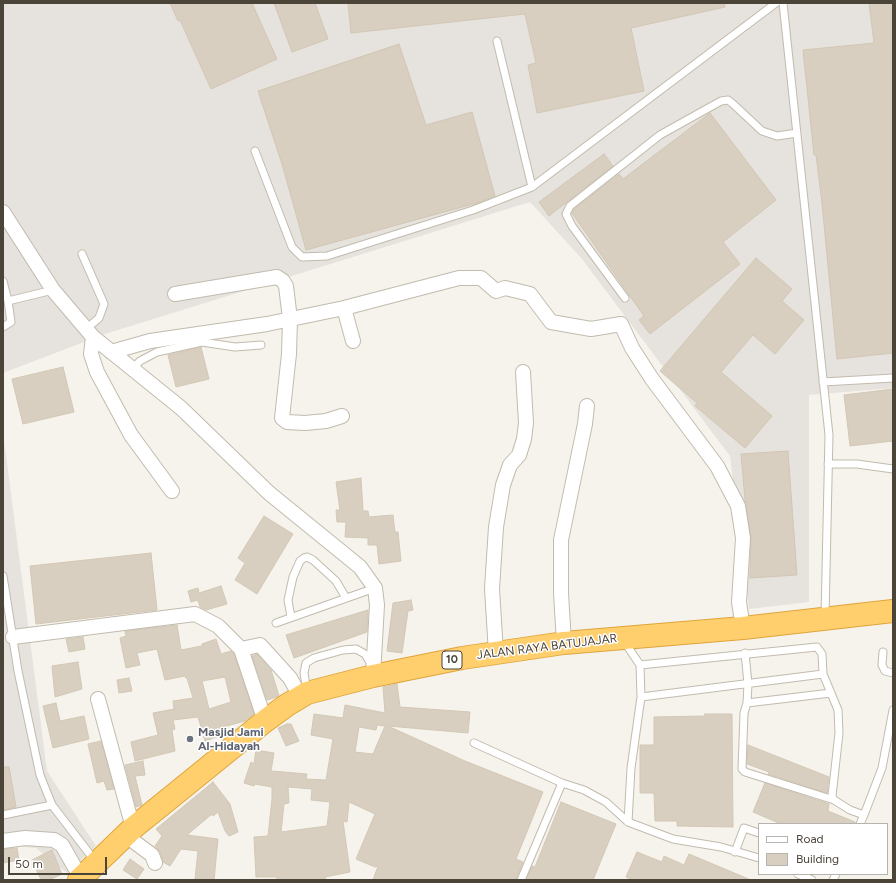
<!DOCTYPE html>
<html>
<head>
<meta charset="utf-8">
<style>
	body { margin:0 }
	#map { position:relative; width:896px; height:883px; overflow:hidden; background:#f6f3ec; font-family:Figtree,sans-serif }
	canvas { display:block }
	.frame { position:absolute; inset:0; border:4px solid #4b4439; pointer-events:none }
	.legend { position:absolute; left:758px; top:823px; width:130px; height:52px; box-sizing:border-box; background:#fff; border:1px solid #b7b4b0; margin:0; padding:5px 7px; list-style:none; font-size:12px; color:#4b4439 }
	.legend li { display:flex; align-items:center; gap:8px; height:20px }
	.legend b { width:20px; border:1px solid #b7b4b0 }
	.scale { position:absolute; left:8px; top:857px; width:99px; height:18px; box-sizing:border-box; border:2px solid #4b4439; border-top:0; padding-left:5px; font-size:12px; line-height:14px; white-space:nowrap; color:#4b4439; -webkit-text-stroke:3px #fff; paint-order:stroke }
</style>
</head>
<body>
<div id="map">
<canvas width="896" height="883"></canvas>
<div class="frame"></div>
<ul class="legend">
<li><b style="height:5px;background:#fff"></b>Road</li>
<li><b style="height:11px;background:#d8cfc1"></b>Building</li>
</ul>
<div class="scale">50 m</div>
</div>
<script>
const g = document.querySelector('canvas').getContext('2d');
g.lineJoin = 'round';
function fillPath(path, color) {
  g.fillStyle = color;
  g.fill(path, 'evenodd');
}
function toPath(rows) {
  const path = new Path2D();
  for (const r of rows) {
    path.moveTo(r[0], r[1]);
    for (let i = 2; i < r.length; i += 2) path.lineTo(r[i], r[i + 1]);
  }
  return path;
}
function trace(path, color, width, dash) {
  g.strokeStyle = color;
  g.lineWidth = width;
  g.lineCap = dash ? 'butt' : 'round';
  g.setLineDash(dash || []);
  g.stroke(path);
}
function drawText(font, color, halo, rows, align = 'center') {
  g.font = font + ' Figtree,sans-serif';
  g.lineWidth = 3;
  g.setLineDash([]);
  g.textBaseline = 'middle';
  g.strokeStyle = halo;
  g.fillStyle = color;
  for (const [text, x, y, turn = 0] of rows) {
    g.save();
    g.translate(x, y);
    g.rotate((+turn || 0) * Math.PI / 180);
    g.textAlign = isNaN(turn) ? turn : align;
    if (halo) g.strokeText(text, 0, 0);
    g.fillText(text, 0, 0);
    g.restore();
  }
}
fillPath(toPath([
	[3,3,893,3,893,388,809,395,809,602,749,609,730,456,582,259,530,202,105,334,3,373],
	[3,432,47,771,96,846,67,873,36,848,3,845]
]), '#e6e2dd');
const building = toPath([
	[170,3,252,3,277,59,211,89,180,20,178,21,170,3],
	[274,3,315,3,328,39,292,52,274,3],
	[348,3,724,3,725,7,631,28,644,91,537,113,528,65,536,63,525,14,351,33,348,3],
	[869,3,893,3,893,353,837,359,822,203,816,155,814,155,803,50,874,43,869,3],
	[399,44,426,125,472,112,495,196,477,203,306,250,282,164,258,91,399,44],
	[710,113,776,200,723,242,740,264,650,334,639,320,644,316,572,213,574,209,619,174,623,179,710,113],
	[604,154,613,166,549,216,539,202,604,154],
	[756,258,792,289,782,301,804,320,775,354,753,335,721,372,772,416,745,448,695,406,697,403,660,371,756,258],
	[201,347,209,379,176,387,168,355,201,347],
	[63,367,74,412,23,424,12,379,63,367],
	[893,389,893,441,850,446,844,395,893,389],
	[788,451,797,575,750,578,751,537,745,500,741,454,788,451],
	[361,478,363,511,368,511,369,517,393,515,395,532,398,532,401,561,379,564,377,545,368,545,368,538,345,537,346,522,337,522,336,510,340,510,336,482,361,478],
	[264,516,293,534,257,594,235,580,245,563,238,558,264,516],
	[151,553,157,610,36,624,30,566,151,553],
	[221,586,227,604,206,610,200,607,198,600,191,602,188,591,198,588,199,593,221,586],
	[411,600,413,610,408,611,402,653,387,651,393,603,411,600],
	[368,610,367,632,294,658,286,635,368,610],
	[177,625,181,650,202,646,202,644,216,639,221,654,231,651,234,654,254,714,245,721,223,727,225,734,205,741,198,717,173,720,175,729,172,730,175,751,135,761,131,742,158,735,153,713,174,709,173,701,193,698,187,678,186,678,185,676,165,680,157,649,137,653,140,665,126,668,120,638,126,636,125,631,177,625],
	[225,677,231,702,209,709,202,681,225,677],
	[83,637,85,649,69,652,66,639,83,637],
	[257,654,271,670,279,696,277,697,267,700,252,656,257,654],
	[78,662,82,689,55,697,52,666,78,662],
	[129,678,132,691,119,693,117,680,129,678],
	[397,684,400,707,470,712,468,733,388,726,465,761,543,792,516,859,523,862,516,880,373,880,378,866,375,867,356,859,375,814,349,802,347,822,343,821,350,872,325,877,326,880,277,880,277,877,256,877,254,837,268,836,272,799,272,787,255,784,254,786,244,783,251,762,254,764,256,750,274,753,271,771,307,774,306,779,326,780,333,739,311,735,314,714,343,718,345,705,385,713,383,687,397,684],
	[377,725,385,726,373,754,355,752,359,727,376,730,377,725],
	[288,787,312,789,311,800,330,802,327,826,281,832,284,804,289,803,288,787],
	[56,703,60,721,84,716,89,739,53,748,43,706,56,703],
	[705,714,732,714,733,827,677,826,677,821,655,821,654,793,640,793,640,745,654,745,654,717,705,716,705,714],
	[287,724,291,724,299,741,286,746,278,728,287,724],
	[101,741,114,789,107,790,104,781,97,783,88,744,101,741],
	[748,745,829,777,827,793,768,774,769,772,747,764,748,745],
	[143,761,145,775,135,776,142,805,136,807,125,765,143,761],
	[3,767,9,767,16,807,3,810,3,767],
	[213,782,230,804,238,832,229,836,225,831,218,812,213,816,212,814,187,835,218,839,214,880,195,879,198,851,181,849,170,866,163,862,160,852,155,846,162,836,156,829,213,782],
	[765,783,829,804,828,811,855,822,855,824,781,824,753,812,765,783],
	[561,802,616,824,593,880,526,880,532,866,535,867,561,802],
	[17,848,19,860,3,863,3,849,17,848],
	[52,850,62,874,49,880,41,880,32,860,52,850],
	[637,852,662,862,664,856,684,865,689,854,751,880,633,880,626,877,637,852],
	[130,859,144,869,137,879,123,870,130,859]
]);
fillPath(building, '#d8cfc1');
trace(building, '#d3c7b4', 1);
const lane = toPath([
	[783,3,829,435,825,617],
	[497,41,532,187],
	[255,151,292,247,302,257,327,256,473,210,532,187,776,3],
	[82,254,104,304,99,318,86,329],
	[3,281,8,301],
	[625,298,572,226,566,214,570,206,660,135,721,101,728,100,732,103,762,131,777,136,797,133],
	[3,327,11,322,8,301,53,290],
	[132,369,140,361,157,352,202,342,235,347,261,345],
	[823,382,893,378],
	[828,464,857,464,893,469],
	[3,576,18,671,40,775,52,805,95,861],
	[291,617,288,600,293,577,300,561,304,558,307,557,313,560,336,581,346,598],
	[276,623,375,588],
	[624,641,640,665,641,697,823,674],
	[883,652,882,665,885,671,893,673],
	[745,653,748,684,747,703],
	[640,665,817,647,822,654,823,674,838,710,839,733,832,796,834,800,850,810,864,815,860,824],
	[307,692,304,673,306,663,314,658,343,650,356,649,365,654,372,666],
	[831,693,747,703,744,713,742,769,745,772,834,800],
	[474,743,562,783,584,790,606,802,628,822,673,839,721,847,759,858],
	[3,815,52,805],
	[864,815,882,768,893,710],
	[628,822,631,768,641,697],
	[735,852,744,828,759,833],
	[798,874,812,880],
	[521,880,562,783],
	[833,880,836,874]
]);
const street = toPath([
	[3,212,53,290,93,337,181,408,269,493,360,567,375,588,377,605,373,676],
	[175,294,277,277,283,281,286,286,290,319,289,354,282,418,287,422,305,423,326,421,342,416],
	[344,308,353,341],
	[93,337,91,354,97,372,131,435,172,491],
	[111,352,150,341,267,324,344,308,459,278,481,278,496,291,505,288,530,294,551,322,591,329,621,324,632,348,652,379,717,466,738,506,743,538,739,602,743,628],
	[13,637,195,614,218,626,241,649,265,721],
	[564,643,561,593,561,540,585,424,587,406],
	[241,649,260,645,290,678,300,696],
	[496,653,492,589,496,527,503,485,510,465,519,455,524,439,526,423,523,372],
	[98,699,133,828],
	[125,835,152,855,155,863],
	[3,841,25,838,54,840,62,845,81,878]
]);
const highway = toPath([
	[79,880,133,828,265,721,287,705,307,693,373,676,462,658,564,643,743,628,893,611]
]);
trace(lane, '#c2bbae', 9);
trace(street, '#c2bbae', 16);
trace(highway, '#e0a43c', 24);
trace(lane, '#fff', 7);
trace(street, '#fff', 14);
trace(highway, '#ffcf6e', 22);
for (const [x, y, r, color] of [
	[190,739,4,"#6b7280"]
]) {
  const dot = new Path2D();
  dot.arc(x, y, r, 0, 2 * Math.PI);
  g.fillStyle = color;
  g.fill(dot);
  trace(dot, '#fff', 1.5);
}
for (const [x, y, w] of [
	[452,660,20]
]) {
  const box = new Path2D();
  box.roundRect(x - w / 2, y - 9, w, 18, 3);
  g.fillStyle = '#fff';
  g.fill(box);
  trace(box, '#4b4439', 1);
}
drawText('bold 11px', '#4b4439', null, [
	["10",452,660]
]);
drawText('12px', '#4b4439', '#fff', [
	["JALAN RAYA BATUJAJAR",547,647,-7]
]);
drawText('bold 12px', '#5b616d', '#fff', [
	["Masjid Jami",198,732],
	["Al-Hidayah",198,746]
], 'left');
</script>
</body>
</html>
